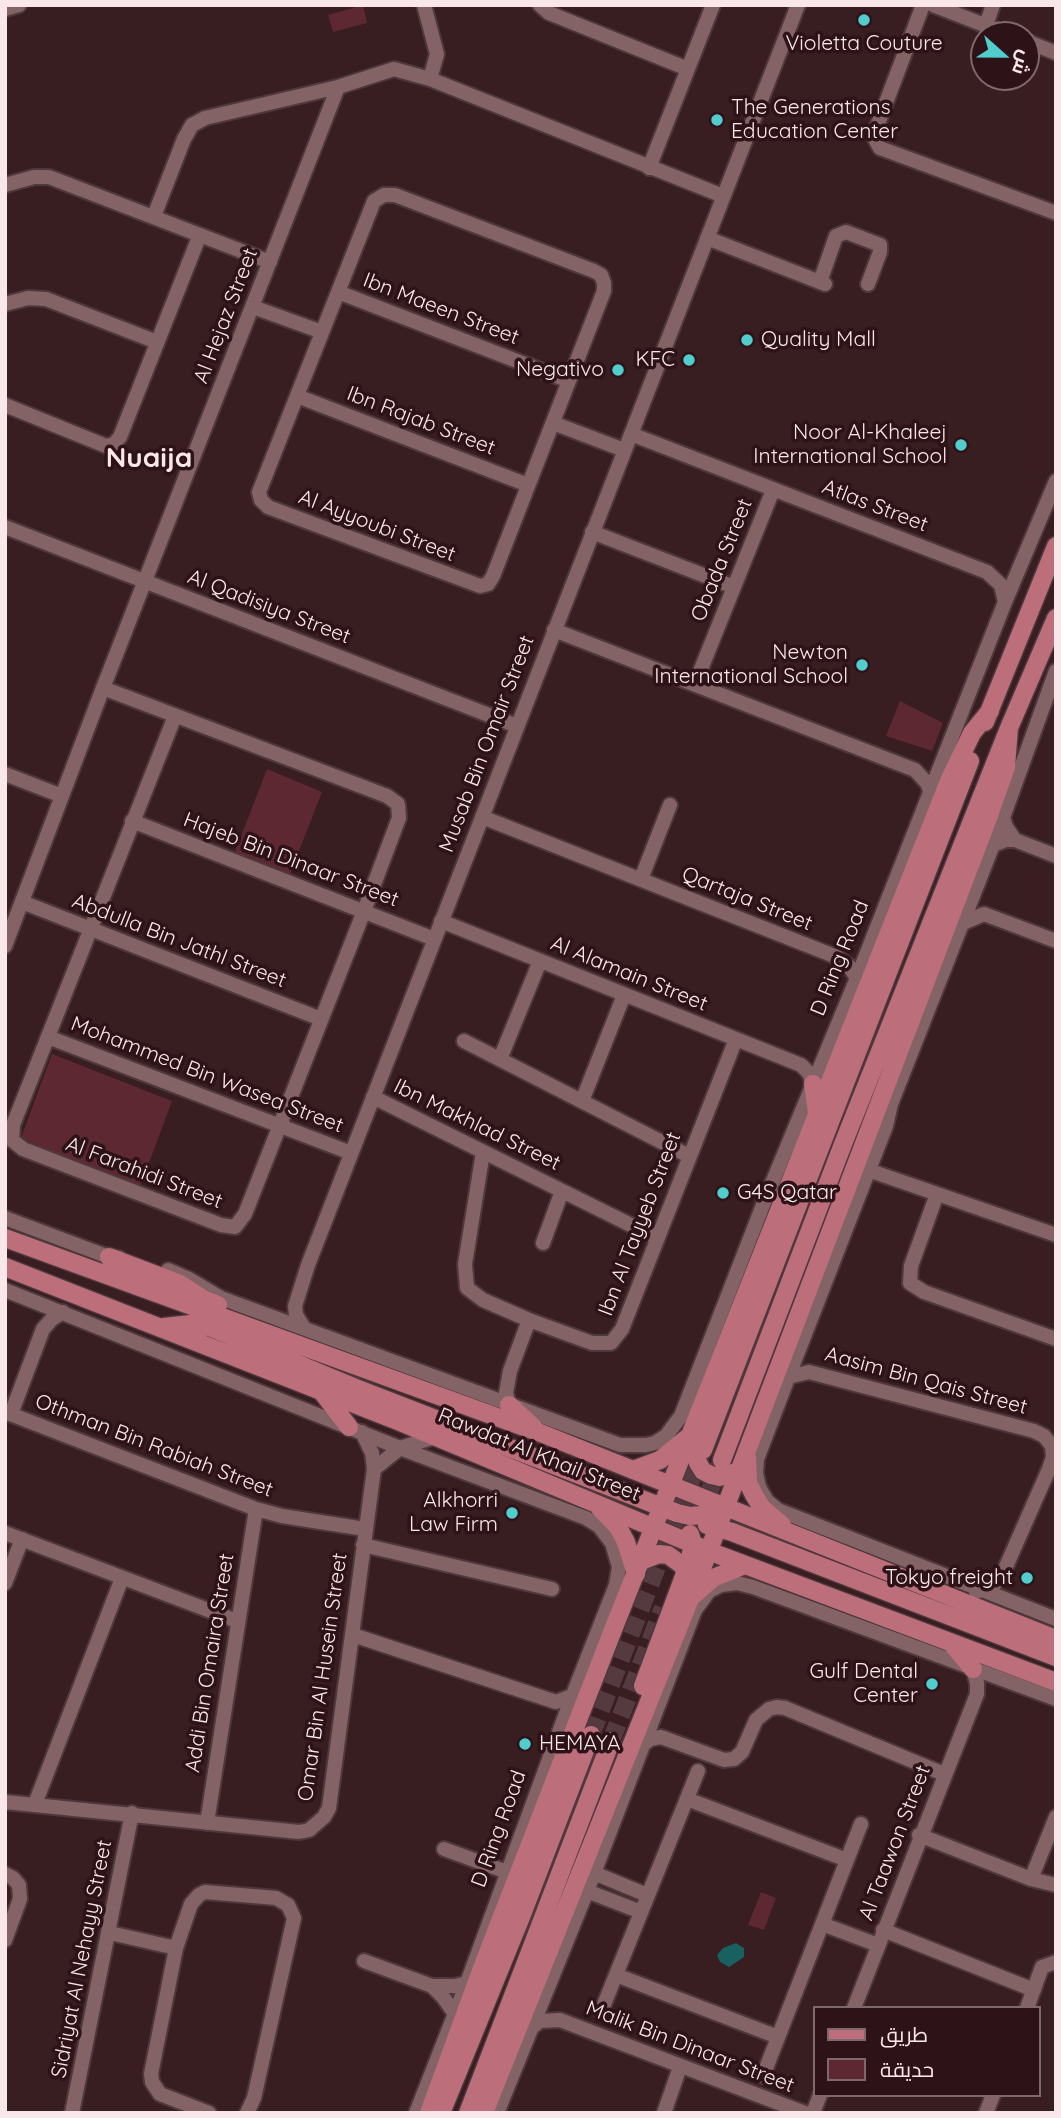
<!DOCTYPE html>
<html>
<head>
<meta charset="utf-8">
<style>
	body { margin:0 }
	#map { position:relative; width:1061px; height:2118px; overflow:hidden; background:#381d21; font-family:Quicksand,Cairo,sans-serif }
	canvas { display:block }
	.frame { position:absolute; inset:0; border:7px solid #fae7e9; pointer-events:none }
	.legend { position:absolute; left:813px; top:2006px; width:228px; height:91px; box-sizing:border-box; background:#2d1318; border:2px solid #7f686c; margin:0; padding:9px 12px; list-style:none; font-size:21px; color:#fae7e9 }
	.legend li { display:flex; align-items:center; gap:14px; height:35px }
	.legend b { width:35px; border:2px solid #7f686c }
	.north { position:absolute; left:970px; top:21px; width:70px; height:70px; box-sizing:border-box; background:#2d1318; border:2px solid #7f686c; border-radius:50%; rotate:111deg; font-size:19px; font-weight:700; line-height:28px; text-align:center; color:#fae7e9 }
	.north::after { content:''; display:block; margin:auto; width:24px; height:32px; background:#52cdce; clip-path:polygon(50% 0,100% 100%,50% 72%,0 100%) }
</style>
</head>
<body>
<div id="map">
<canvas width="1061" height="2118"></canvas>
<div class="frame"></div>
<ul class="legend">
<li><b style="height:9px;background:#bc6e7b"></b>طريق</li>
<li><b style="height:19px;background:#5e2832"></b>حديقة</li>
</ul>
<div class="north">ش</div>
</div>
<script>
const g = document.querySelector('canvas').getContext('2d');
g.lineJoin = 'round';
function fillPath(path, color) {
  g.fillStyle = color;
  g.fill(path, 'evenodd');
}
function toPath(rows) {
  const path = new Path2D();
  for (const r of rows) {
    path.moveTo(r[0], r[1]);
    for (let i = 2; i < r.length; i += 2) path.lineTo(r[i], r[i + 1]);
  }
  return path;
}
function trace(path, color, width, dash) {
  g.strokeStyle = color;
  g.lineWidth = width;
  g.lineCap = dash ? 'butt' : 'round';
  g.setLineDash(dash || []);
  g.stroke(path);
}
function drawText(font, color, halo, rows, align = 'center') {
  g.font = font + ' Quicksand,sans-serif';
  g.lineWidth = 7;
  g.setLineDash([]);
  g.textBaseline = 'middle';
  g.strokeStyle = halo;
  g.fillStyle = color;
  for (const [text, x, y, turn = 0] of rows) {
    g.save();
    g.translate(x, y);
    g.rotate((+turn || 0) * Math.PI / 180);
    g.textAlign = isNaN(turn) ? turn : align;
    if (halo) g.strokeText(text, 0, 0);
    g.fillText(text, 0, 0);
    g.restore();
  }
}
fillPath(toPath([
	[363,5,367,23,333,32,328,15],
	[900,701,943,723,932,751,886,736],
	[267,769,322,792,290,874,235,852],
	[52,1054,172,1101,140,1187,21,1138],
	[761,1892,776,1898,764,1930,748,1925]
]), '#5e2832');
fillPath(toPath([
	[736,1943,744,1948,744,1957,729,1967,720,1962,717,1955,723,1948]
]), '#196161');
trace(toPath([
	[686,1549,720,1465],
	[591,1735,702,1453],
	[611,1741,663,1608]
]), '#553b3f', 18, [18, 9]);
const minor = toPath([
	[424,5,437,54,430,79],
	[540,5,549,13,688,69],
	[923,5,876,129,875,139,880,148,1056,213],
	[933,5,1010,35],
	[5,9,19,5],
	[986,25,993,5],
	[1026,41,1056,53],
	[649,168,713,5],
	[5,185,34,177,49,177,270,262],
	[384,195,395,195,594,271,601,275,604,283,604,291,493,576,488,584,480,586,268,507,261,500,259,492,374,201,384,195],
	[154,216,184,139,192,125,205,118,338,87,394,69,430,79,723,196],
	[707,238,825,284],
	[820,282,836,236,846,232,880,245,880,252,868,284],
	[338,292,569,381],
	[5,304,28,298,46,299,157,342],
	[253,307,322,332],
	[297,396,528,485],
	[5,405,106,446,114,444,120,437,199,237],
	[553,423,624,450],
	[631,434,987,572,1001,585,1005,602],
	[5,527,517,726],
	[592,532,734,587],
	[554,630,915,770,927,783,931,793],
	[1056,671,993,845,891,1104,886,1126,791,1370,757,1459,756,1473,759,1487,767,1501,778,1510,1056,1619],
	[695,684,773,490],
	[103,688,387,796,398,804,399,818,364,911,245,1214,235,1227,221,1225,23,1149,12,1140,13,1125,175,716],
	[5,774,62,796],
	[482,817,837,957,849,966,857,978],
	[132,821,434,939],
	[1015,840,1056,856],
	[993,845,1006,840,1015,840,1006,827,1003,817],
	[641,879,670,805],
	[22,902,321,1019],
	[441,921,801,1065,809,1073,813,1084],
	[963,923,984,914,1056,941],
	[5,946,103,688,338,87],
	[48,1037,351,1153],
	[464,1041,689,1156],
	[500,1059,540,961],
	[373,1097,657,1238],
	[582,1101,624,995],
	[483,1152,465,1264,467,1288,483,1300,529,1320,592,1343,611,1343,622,1329,736,1039],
	[868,1170,1056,1235],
	[937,1194,911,1266,910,1283,924,1292,1056,1339],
	[5,1218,109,1257,119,1258],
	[543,1243,562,1191],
	[168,1270,189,1279,221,1298,620,1445,646,1445,655,1443,666,1436,681,1416,763,1205,857,978,1005,602,1056,481],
	[5,1290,405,1450,586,1518,599,1526,612,1543,619,1567,616,1585,572,1697,467,1983,416,2113],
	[304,1328,296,1315,295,1306,308,1265,798,5],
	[788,1377,809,1372,1034,1431,1044,1436,1052,1446,1053,1457,1049,1469,1001,1578,992,1586,976,1592],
	[509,1405,506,1393,510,1371,529,1320],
	[5,1412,256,1509,282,1516,365,1529],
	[11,1414,43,1329,52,1319,63,1312],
	[374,1469,400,1448,435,1437],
	[5,1533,237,1621],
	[363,1545,552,1589],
	[5,1583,22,1539],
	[353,1635,556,1702,577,1694],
	[643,1745,650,1739,661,1737,724,1760,734,1759,742,1752,756,1720,769,1709,777,1707,785,1708,944,1774],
	[687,1799,847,1860],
	[5,1802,299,1832,309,1830,324,1817,329,1808,374,1469,372,1453,362,1432],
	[35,1804,122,1578],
	[207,1823,256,1509],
	[919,1835,1031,1879,1056,1885],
	[444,1849,507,1872,508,1881],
	[594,1873,647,1895],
	[5,1874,13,1878,19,1885,20,1899,5,1940],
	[1031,1879,1056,1817],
	[587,1891,641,1912],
	[822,1924,878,1945],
	[883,1930,1034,1990],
	[110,1933,176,1948],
	[364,1961,432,1986,455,1986,467,1983],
	[616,1975,778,2037],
	[432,1986,443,1997,455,2014],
	[854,2008,977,1694,977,1683,973,1669],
	[1027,2008,1042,1967,1056,1962],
	[601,2012,698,1771],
	[530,2029,540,2021,560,2020,805,2113],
	[763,2076,861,1824],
	[72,2113,132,1813],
	[209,2113,160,2094,152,2082,151,2074,176,1948,191,1904,199,1895,205,1892,276,1898,288,1905,294,1918,254,2098,247,2113],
	[497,2113,587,1891,695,1610,709,1591,721,1585,737,1583,753,1587,1056,1699],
	[664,2113,680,2067],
	[813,2113,820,2095],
	[986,2113,993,2095]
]);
const major = toPath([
	[985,722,1056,546],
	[813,1084,817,1113],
	[5,1238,538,1432,1056,1639],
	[109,1257,180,1284,203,1299,218,1305],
	[5,1267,398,1421,719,1555,1056,1682],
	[164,1327,191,1324,209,1327,356,1388,677,1513,690,1516,702,1515,725,1508],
	[322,1392,349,1427],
	[509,1405,533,1427],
	[703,1450,970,761],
	[696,1454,698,1463,703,1471,711,1475,720,1477,739,1471],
	[747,1457,748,1483,754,1495,762,1508,782,1525],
	[722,1460,843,1144,1009,728,1056,618],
	[633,1470,660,1460,687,1438],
	[599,1507,618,1527,626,1542,636,1574],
	[707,1525,732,1532,1056,1657],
	[641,1561,659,1554,668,1555,682,1565,686,1573],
	[695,1594,713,1578,745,1565],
	[953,1645,973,1669],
	[643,1686,689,1563,693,1544,690,1534],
	[429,2113,482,1968,613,1630,949,781,972,733,990,711],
	[441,2113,521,1917,591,1735],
	[468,2113,611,1741],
	[484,2113,698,1579,988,818,1006,767,1009,728]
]);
trace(minor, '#4e383c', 18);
trace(major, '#4e383c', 21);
trace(minor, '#846367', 14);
trace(major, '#bc6e7b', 18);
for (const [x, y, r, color] of [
	[864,20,7,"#52cdce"],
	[717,120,7,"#52cdce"],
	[747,340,7,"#52cdce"],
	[689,360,7,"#52cdce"],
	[618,370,7,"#52cdce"],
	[961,445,7,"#52cdce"],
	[862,665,7,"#52cdce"],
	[723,1193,7,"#52cdce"],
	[512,1513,7,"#52cdce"],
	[1027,1578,7,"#52cdce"],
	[932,1684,7,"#52cdce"],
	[525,1744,7,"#52cdce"]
]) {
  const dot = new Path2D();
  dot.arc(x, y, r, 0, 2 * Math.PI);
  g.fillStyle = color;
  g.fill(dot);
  trace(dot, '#2d1318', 2.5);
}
drawText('21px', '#fae7e9', '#2d1318', [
	["Violetta Couture",864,44,"center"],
	["The Generations",731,108,"left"],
	["Education Center",731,132,"left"],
	["Quality Mall",761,340,"left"],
	["KFC",675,360],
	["Negativo",604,370],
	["Noor Al-Khaleej",947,433],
	["International School",947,457],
	["Newton",848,653],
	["International School",848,677],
	["G4S Qatar",737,1193,"left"],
	["Alkhorri",498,1501],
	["Law Firm",498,1525],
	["Tokyo freight",1013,1578],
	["Gulf Dental",918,1672],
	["Center",918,1696],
	["HEMAYA",539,1744,"left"]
], 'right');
drawText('21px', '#fae7e9', '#2d1318', [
	["Ibn Maeen Street",441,309,21],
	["Al Hejaz Street",226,316,-69],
	["Ibn Rajab Street",421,421,21],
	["Atlas Street",875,506,21],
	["Al Ayyoubi Street",377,526,21],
	["Obada Street",722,560,-68],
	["Al Qadisiya Street",269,607,21],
	["Musab Bin Omair Street",487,744,-69],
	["Hajeb Bin Dinaar Street",291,860,21],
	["Qartaja Street",747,899,22],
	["Abdulla Bin Jathl Street",179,941,21],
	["D Ring Road",840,958,-68],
	["Al Alamain Street",629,974,22],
	["Mohammed Bin Wasea Street",207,1075,21],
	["Ibn Makhlad Street",477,1125,26],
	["Al Farahidi Street",144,1173,21],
	["Ibn Al Tayyeb Street",640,1224,-69],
	["Aasim Bin Qais Street",926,1381,15],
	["Othman Bin Rabiah Street",154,1446,21],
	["Rawdat Al Khail Street",539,1455,22],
	["Addi Bin Omaira Street",210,1663,-81],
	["Omar Bin Al Husein Street",323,1677,-82],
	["D Ring Road",499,1829,-70],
	["Al Taawon Street",895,1843,-69],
	["Sidriyat Al Nehayy Street",82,1959,-79],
	["Malik Bin Dinaar Street",690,2047,21]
]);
drawText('bold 28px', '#fae7e9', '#2d1318', [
	["Nuaija",149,459]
]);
</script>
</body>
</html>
